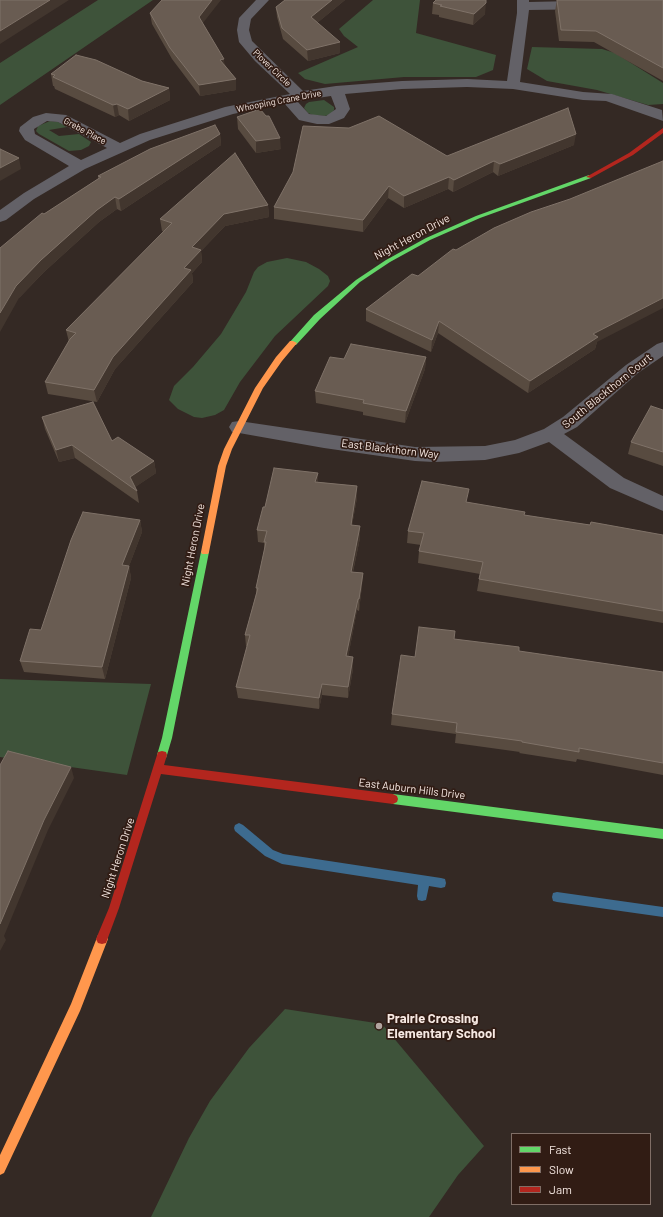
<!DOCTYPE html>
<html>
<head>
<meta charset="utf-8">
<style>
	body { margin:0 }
	#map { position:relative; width:663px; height:1217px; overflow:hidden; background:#342924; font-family:Barlow,sans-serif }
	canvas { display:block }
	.legend { position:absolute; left:511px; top:1133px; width:140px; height:72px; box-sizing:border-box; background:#311c14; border:1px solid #806e66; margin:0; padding:5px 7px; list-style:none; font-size:12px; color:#f6e8e2 }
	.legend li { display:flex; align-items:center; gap:8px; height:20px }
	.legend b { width:20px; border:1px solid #806e66 }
</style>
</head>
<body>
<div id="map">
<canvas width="663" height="1217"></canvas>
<ul class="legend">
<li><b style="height:5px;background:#63d668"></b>Fast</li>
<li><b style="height:5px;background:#ff974d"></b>Slow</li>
<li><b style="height:5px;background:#b3261e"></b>Jam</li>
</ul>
</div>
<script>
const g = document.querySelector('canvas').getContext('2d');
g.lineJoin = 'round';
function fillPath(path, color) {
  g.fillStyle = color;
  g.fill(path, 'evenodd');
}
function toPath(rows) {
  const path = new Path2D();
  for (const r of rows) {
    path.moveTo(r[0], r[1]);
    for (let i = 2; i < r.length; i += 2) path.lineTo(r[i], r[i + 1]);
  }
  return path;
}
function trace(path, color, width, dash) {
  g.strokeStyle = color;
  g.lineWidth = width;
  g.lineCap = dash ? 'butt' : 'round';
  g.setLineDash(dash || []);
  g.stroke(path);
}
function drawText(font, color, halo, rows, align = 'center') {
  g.font = font + ' Barlow,sans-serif';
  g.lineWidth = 3.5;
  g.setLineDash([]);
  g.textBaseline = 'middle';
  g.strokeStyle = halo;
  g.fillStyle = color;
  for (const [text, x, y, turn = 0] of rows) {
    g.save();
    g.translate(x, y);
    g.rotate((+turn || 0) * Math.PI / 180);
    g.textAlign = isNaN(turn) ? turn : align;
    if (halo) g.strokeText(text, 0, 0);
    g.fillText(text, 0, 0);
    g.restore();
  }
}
fillPath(toPath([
	[98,0,153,0,0,105,0,63],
	[373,0,420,0,416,33,496,55,493,70,476,77,404,77,325,84,305,79,298,73,358,47,344,36,339,29],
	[532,47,602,49,615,53,663,83,663,104,648,105,597,90,547,81,527,69],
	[324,100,334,107,334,110,331,114,325,116,313,115,308,113,304,108,306,104,309,102],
	[50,121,58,122,67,127,49,130,59,136,79,134,91,142,89,146,81,150,69,151,39,134,36,131,38,126],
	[287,258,306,262,319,269,328,276,330,281,328,286,275,336,240,382,224,410,215,415,202,418,194,417,178,409,169,400,174,386,193,367,221,334,246,292,254,272,258,267,267,262],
	[0,679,151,684,127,775,0,757],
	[285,1009,382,1024,484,1146,458,1175,429,1217,151,1217,189,1138,210,1101,249,1048]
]), '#3e533a');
fillPath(toPath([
	[239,823,243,825,273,850,283,854,441,878,445,879,446,883,445,887,441,888,429,886,426,900,422,901,418,900,417,896,418,885,282,864,265,856,235,831,234,828,235,825,239,823],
	[557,892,663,907,663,917,557,902,553,901,552,897,553,893,557,892]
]), '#3d6b8f');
fillPath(toPath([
	[256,0,269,0,251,19,249,30,252,41,303,91,336,86,402,81,467,79,507,81,517,13,517,0,529,0,529,2,620,0,614,6,597,9,529,10,520,82,583,92,612,94,662,110,663,121,606,101,583,100,513,89,467,87,402,89,345,94,350,109,344,118,329,124,317,124,299,120,284,103,233,114,150,140,85,169,34,199,6,220,0,222,0,210,24,193,69,166,25,140,19,131,20,127,33,117,46,113,66,115,120,143,140,134,225,107,290,94,255,61,239,42,237,30,239,18,256,0],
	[331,96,336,109,326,116,309,114,297,101,331,96],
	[47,121,58,122,107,148,81,160,35,134,34,129,47,121],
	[663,342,663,356,638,373,577,427,564,434,624,478,663,496,663,511,610,488,549,442,519,453,485,460,434,462,415,461,324,448,239,433,232,432,229,427,232,422,239,421,415,447,485,446,515,440,544,429,563,417,626,365,657,344,663,342]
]), '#636167');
fillPath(toPath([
	[589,175,591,176,591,178,480,218,430,240,390,262,360,282,320,319,296,345,293,345,289,343,314,315,356,280,386,260,426,238,476,216,589,175],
	[205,549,209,552,172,738,167,755,166,758,162,759,158,758,157,755,162,738,201,552,205,549],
	[393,794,663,829,663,839,393,804,389,802,388,799,389,796,393,794]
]), '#63d668');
fillPath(toPath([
	[290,341,293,341,297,343,282,361,263,388,232,449,226,466,209,552,208,554,202,554,201,552,218,466,224,449,255,388,276,357,290,341],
	[102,934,106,935,108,939,80,1011,4,1173,0,1175,0,1155,71,1004,98,935,102,934]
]), '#ff974d');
fillPath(toPath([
	[663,128,663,133,633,155,591,178,586,177,629,153,663,128],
	[162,751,166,752,167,755,164,765,393,794,397,796,398,799,397,802,393,804,161,774,119,908,106,943,102,944,98,943,96,939,109,908,157,755,158,752,162,751]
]), '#b3261e');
fillPath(toPath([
	[285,0,345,0,317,23,340,42,340,53,308,61,283,39,277,17,276,7],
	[557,0,663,0,663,81,594,42,559,41,555,11],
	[433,3,485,14,473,25,439,17,439,15,432,14],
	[150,13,203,24,225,65,236,79,236,90,200,96,172,59,152,24],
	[51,74,142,81,169,88,170,100,129,121,119,115,115,117,55,89,54,86,53,86],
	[237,117,281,149,256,153,238,129],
	[220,134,221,145,121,211,117,209,99,222,44,272,19,298,44,214,98,179,98,176],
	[574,145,498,176,493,172,453,192,448,189,404,208,388,198,363,232,274,219,274,207,447,156],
	[268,205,269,217,225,226,201,251,202,262,192,273,193,282,115,369,97,402,48,394,45,382,69,342,66,330,164,232,162,231,160,219],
	[418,276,597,342,595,349,528,393,438,333,431,352,366,321,366,309],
	[426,357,425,369,405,423,363,415,363,412,316,403,315,391,344,359],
	[663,410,663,466,628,454,631,442],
	[42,417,112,441,154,461,156,473,135,487,137,491,139,503,75,458,59,462,45,429],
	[318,473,318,482,357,486,357,498,352,525,360,526,360,538,353,572,363,573,362,585,359,611,357,610,348,657,353,657,353,669,348,698,322,695,319,709,238,698,236,687,247,646,246,646,245,635,256,594,256,588,264,551,264,543,258,542,257,530,265,507],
	[467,502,524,515,590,525,591,522,663,535,663,623,477,591,480,574,418,563,419,551,421,545,407,543,408,531],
	[140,520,142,532,129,566,131,578,105,679,24,672,20,661,41,630],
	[519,651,663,672,663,775,577,759,576,762,519,753,520,752,455,743,456,734,391,725,392,714,415,657]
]), '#584b40');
fillPath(toPath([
	[50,0,69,0,0,44,0,31],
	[212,0,221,0,199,28,199,17],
	[332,0,345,0,311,28,311,17],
	[486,3,485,14,473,25,474,14],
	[340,42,340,53,308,61,307,50],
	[224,59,225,70,220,60],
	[236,79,236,90,200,96,199,85],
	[169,88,170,100,129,121,128,109],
	[117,104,119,115,115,117,113,105],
	[220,134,221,145,121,211,119,199],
	[576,134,574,145,498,176,500,164],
	[280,138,281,149,256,153,256,141],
	[19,158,21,169,0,181,0,168],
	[494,161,493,172,453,192,454,180],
	[449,177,448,189,404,208,404,196],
	[389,186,388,198,363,232,363,220],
	[115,197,117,209,99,222,44,272,19,298,0,332,0,313,16,286,41,260,97,210],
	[268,205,269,217,225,226,201,251,202,262,192,273,193,282,115,369,97,402,94,390,113,357,184,268,192,247,224,214],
	[663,298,663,308,597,342,595,349,528,393,530,381,593,334],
	[439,321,438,333,431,352,432,340],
	[426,357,425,369,405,423,406,411],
	[72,445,75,458,59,462,56,450],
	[154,461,156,473,134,488,130,477],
	[318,473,318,485,315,482],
	[357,486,357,498,350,537,351,525],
	[140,520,142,532,125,577,122,565],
	[360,526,360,538,350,584,351,572],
	[129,566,131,578,105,679,102,667],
	[363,573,362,585,359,611,359,599],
	[358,599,357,610,346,668,346,656],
	[353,657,353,669,348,698,348,687],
	[322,684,322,695,319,709,319,698],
	[71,767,74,778,48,830,4,936,6,940,0,951,0,924,44,820]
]), '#42362e');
const building = toPath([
	[0,0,50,0,0,31,0,0],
	[162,0,212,0,199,17,224,59,220,60,236,79,199,85,170,48,150,13,162,0],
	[285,0,332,0,311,17,340,42,307,50,282,28,276,7,285,0],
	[436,0,486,0,486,3,474,14,440,6,442,5,433,3,436,0],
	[557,0,663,0,663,68,596,31,561,30,557,0],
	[76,55,96,60,142,81,169,88,128,109,117,104,113,105,53,77,55,75,51,74,76,55],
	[568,108,576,134,500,164,494,161,454,180,449,177,404,196,389,186,363,220,274,207,293,172,303,126,349,128,379,116,447,156,568,108],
	[260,109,266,116,269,116,280,138,256,141,237,117,260,109],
	[215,125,220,134,119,199,115,197,97,210,41,260,16,286,0,313,0,248,42,213,44,214,101,177,98,176,150,149,215,125],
	[0,149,19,158,0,168,0,149],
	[235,153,268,205,224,214,192,247,201,250,184,268,191,270,113,357,94,390,45,382,70,339,76,333,66,330,172,223,160,219,235,153],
	[663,161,663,298,593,334,598,337,530,381,439,321,432,340,366,309,412,274,418,276,453,249,456,250,494,228,531,212,570,199,663,161],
	[351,344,426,357,406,411,363,403,364,400,315,391,330,357,344,359,351,344],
	[93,402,112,441,118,437,154,461,130,477,137,491,72,445,56,450,42,417,93,402],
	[651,406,663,410,663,452,631,442,651,406],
	[274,468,318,473,315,482,357,486,351,525,360,526,351,572,363,573,359,599,358,599,346,656,353,657,348,687,322,684,319,698,236,687,250,635,245,635,258,588,256,588,266,542,264,542,267,531,257,530,263,507,265,507,274,468],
	[422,481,469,489,466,502,525,512,524,515,590,525,591,522,663,535,663,611,479,579,483,562,419,551,424,533,408,531,422,481],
	[83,512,140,520,122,565,129,566,102,667,20,661,30,629,41,630,71,540,83,512],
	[419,627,455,631,454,639,519,647,519,651,663,672,663,763,579,748,579,752,522,742,522,741,456,732,457,723,392,714,401,655,415,657,419,627],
	[8,751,71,767,44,820,0,924,0,765,8,751]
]);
fillPath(building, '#695c52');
trace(building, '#7f7268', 1);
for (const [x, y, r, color] of [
	[379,1026,4,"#b2a5a0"]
]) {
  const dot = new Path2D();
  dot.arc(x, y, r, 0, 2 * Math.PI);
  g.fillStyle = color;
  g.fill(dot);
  trace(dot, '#311c14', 1.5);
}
drawText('9px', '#f6e8e2', '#311c14', [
	["Plover Circle",272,68,44],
	["Whooping Crane Drive",279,101,-11],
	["Grebe Place",85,131,28]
]);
drawText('11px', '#f6e8e2', '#311c14', [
	["Night Heron Drive",412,237,-28],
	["South Blackthorn Court",607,391,-39],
	["East Blackthorn Way",390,449,7],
	["Night Heron Drive",193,545,-79],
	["East Auburn Hills Drive",412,789,7],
	["Night Heron Drive",118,858,-72]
]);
drawText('bold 13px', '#f6e8e2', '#311c14', [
	["Prairie Crossing",387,1019],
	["Elementary School",387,1034]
], 'left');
</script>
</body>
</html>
